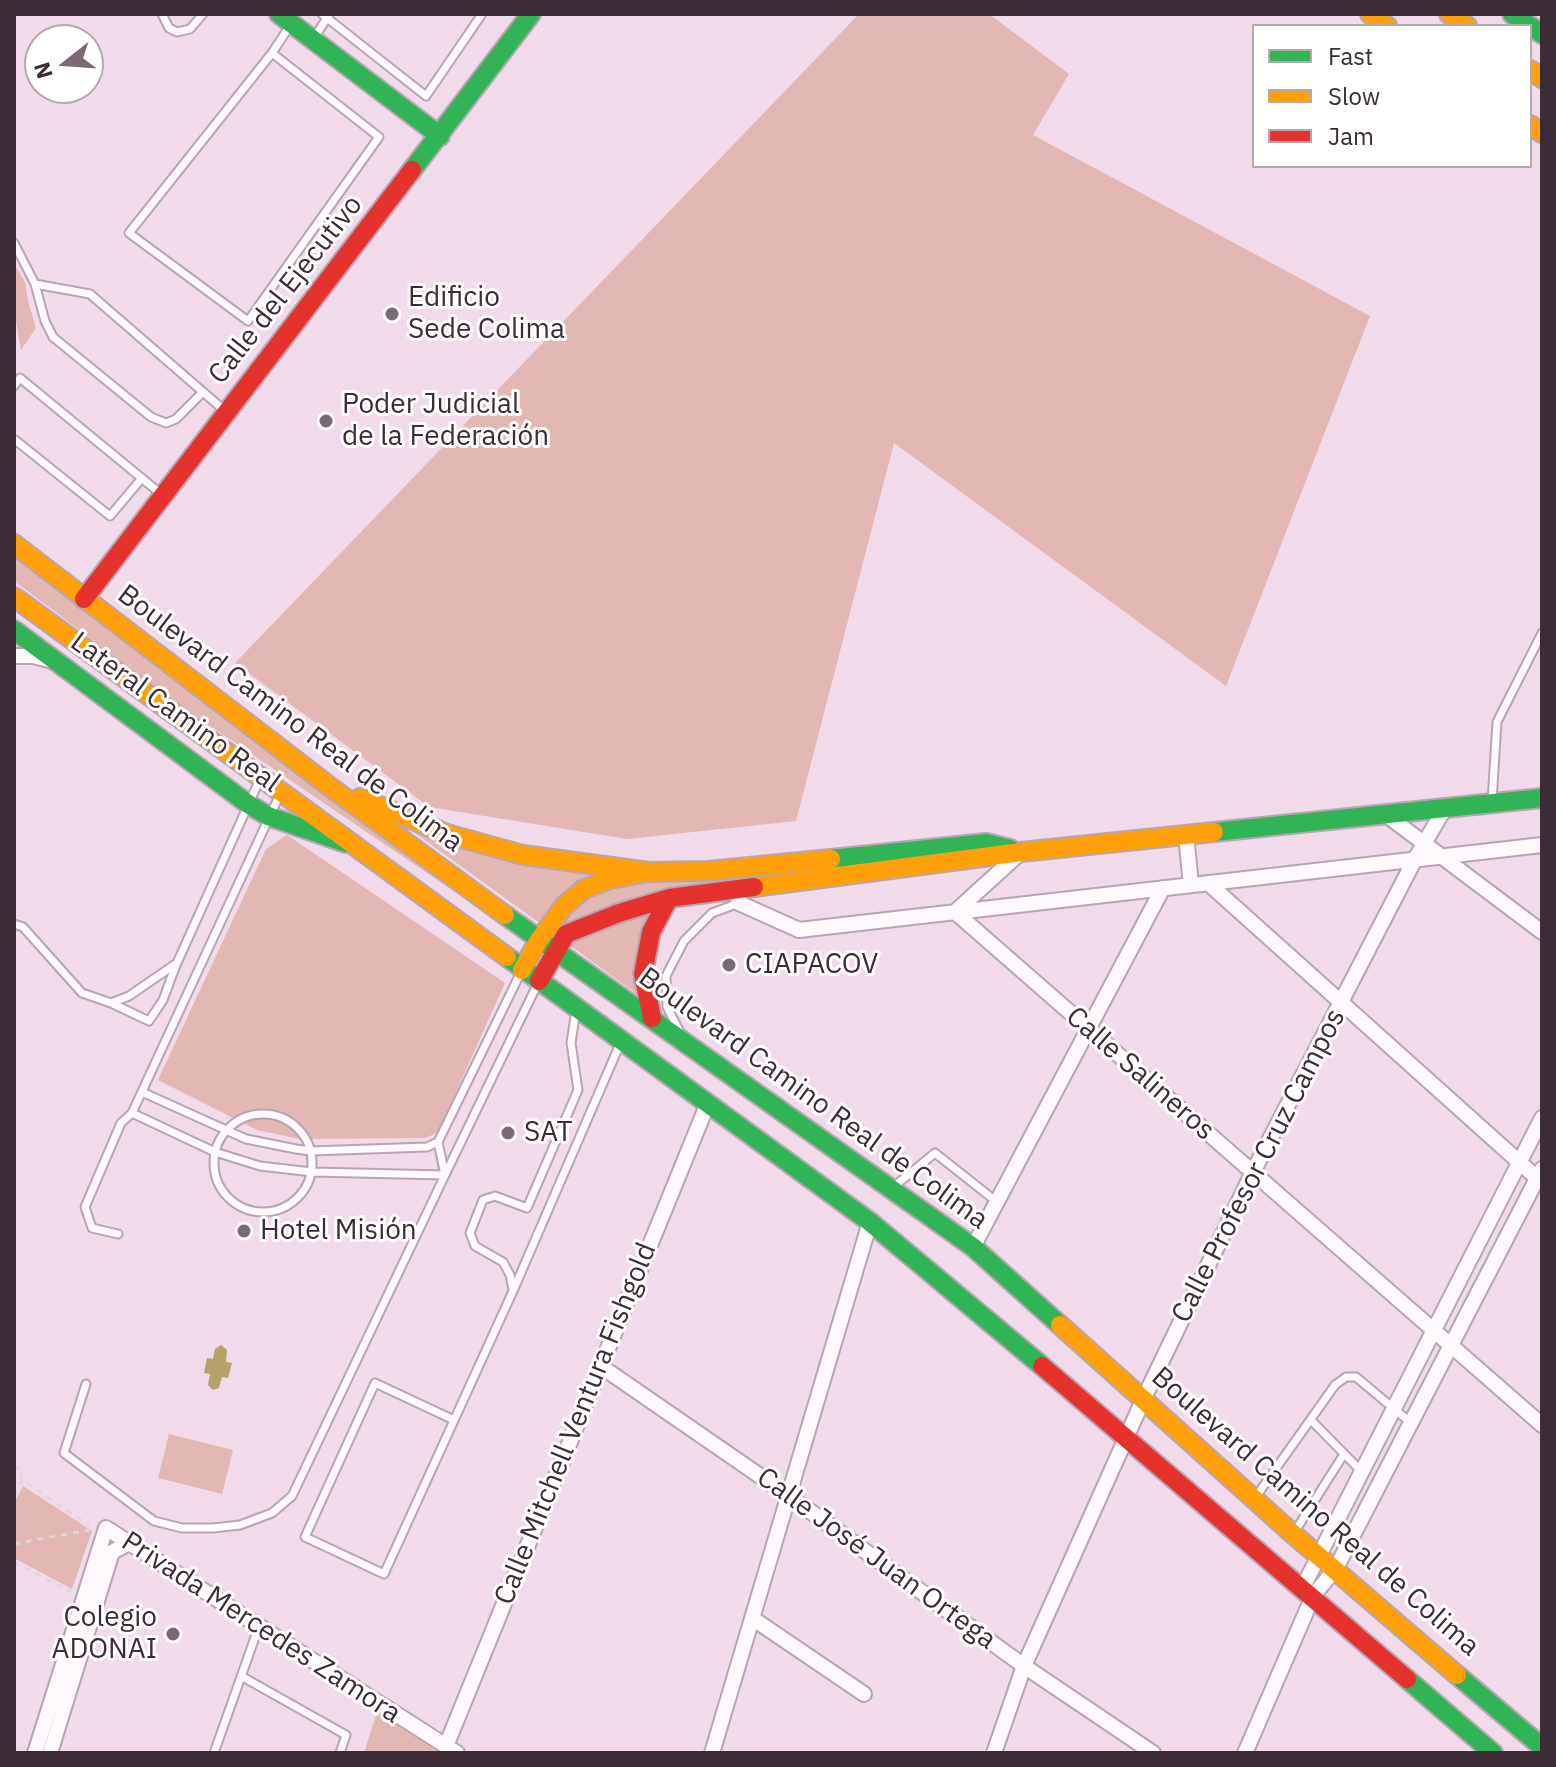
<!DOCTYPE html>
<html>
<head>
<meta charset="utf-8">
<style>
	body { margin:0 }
	#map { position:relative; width:1556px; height:1767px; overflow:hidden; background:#f1dae9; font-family:"IBM Plex Sans",sans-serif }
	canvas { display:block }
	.frame { position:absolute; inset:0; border:16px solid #3b2c36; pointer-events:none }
	.legend { position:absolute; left:1252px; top:24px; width:280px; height:144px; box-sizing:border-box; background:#fff; border:2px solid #b1abaf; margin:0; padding:10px 14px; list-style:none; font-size:24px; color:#3b2c36 }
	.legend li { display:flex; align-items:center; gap:16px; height:40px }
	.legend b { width:40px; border:2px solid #b1abaf }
	.north { position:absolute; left:24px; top:24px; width:80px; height:80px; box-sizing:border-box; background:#fff; border:2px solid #b1abaf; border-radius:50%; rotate:253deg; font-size:22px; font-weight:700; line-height:32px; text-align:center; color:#3b2c36 }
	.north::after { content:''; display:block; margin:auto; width:28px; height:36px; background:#7b6975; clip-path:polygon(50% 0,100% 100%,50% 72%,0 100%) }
</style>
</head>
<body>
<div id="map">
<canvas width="1556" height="1767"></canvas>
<div class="frame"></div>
<ul class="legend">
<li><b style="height:10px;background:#30b455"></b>Fast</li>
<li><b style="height:10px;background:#ff9f0a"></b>Slow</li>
<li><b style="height:10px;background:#e5322d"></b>Jam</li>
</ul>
<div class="north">N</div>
</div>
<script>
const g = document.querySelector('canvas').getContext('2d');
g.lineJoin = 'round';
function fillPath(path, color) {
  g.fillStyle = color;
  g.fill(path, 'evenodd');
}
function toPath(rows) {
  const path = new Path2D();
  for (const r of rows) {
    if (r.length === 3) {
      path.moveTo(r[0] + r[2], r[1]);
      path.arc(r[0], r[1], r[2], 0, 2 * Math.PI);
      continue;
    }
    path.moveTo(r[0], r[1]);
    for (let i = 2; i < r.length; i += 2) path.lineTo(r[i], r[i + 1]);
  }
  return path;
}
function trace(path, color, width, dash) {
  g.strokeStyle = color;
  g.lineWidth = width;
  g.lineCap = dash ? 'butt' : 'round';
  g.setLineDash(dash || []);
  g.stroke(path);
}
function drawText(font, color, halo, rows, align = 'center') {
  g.font = font + ' "IBM Plex Sans",sans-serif';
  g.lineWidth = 6;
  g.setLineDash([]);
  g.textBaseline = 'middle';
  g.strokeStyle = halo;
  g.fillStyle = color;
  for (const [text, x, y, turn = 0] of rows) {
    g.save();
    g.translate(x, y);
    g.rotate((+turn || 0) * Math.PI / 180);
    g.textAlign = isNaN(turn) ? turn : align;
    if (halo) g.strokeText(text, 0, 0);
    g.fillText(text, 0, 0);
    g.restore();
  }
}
fillPath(toPath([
	[859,14,989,14,1069,74,1033,135,1370,316,1226,686,894,443,796,821,627,839,429,807,235,663],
	[14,264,25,282,28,301,36,328,21,350,14,310],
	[14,555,508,928,175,702,14,581],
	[394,818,603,875,541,924],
	[287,835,505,983,438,1132,426,1138,299,1139,257,1130,158,1080,266,849],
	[735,875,735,883,567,928,560,924,584,898,613,885],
	[655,910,638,995,567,943,623,919],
	[169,1434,233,1450,222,1494,158,1478],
	[23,1486,92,1531,72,1589,14,1558,14,1503],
	[377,1712,442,1753,364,1753]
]), '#e3b7b3');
fillPath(toPath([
	[221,1345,227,1350,226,1362,232,1363,228,1378,222,1377,219,1388,213,1390,208,1385,210,1374,204,1373,207,1358,213,1359,215,1349]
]), '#b5a26a');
const lane = toPath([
	[162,14,169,28,177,32,190,29,203,14],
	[322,14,426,96,482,14],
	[314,38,329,15],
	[272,53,379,137,248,321,129,233,272,53,291,24],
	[14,243,35,284,45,321,53,337,151,417,166,423,176,419,203,392],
	[35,284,90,294,225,411],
	[14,386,20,378,161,494],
	[14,439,110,516,142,478],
	[281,792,132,1113,215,1152,260,1166,312,1172,445,1175,538,983],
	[1492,801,1497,722,1542,633],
	[14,924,23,927,82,993,111,1003,129,996,177,963,259,781],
	[111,1003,149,1021,163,1000,176,965],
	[679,1030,667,1007,666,976,684,941,712,913,739,903],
	[142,1092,246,1139,296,1149,311,1151,427,1147,438,1142,521,972],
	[263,1163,49],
	[892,1188,935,1153,997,1202],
	[118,1234,92,1228,85,1207,121,1123,132,1113],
	[513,1289,510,1275,503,1262,475,1246,470,1233,483,1200,495,1196,527,1208,578,1090,571,1043,576,1010],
	[86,1384,64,1453,154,1521,182,1528,213,1528,240,1525,272,1513,292,1496,445,1175,438,1142],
	[454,1420,375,1383,305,1537,384,1574,513,1291,620,1044],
	[1311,1420,1361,1471],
	[1255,1498,1335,1385,1346,1377,1356,1377,1411,1423],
	[1294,1533,1344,1454],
	[241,1676,346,1735,340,1753],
	[214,1753,259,1626]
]);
const street = toPath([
	[14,656,33,656,53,661],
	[1385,814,1542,932],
	[1186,835,1191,885],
	[1021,852,955,912,1542,1425],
	[1208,883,1537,1178],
	[738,889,739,903,799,930,1542,845],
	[973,1247,1163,888],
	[599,1365,789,1496,1024,1666,1153,1753],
	[1303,1587,1542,1118],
	[752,1618,864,1694],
	[446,1746,708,1103],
	[35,1753,106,1528,457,1753],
	[50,1753,112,1552,129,1543],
	[712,1753,870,1222],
	[994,1753,1024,1666,1143,1400,1253,1172,1415,859,1445,808],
	[1245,1753,1313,1596,1336,1568,1542,1169]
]);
const fast = toPath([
	[279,14,440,136],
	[1512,14,1542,34],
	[412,170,531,14],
	[14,630,248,804,268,816,346,843],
	[1214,832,1542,798],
	[831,859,986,843,1010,849],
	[505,915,973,1247,1060,1325],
	[507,957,870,1222,1042,1366],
	[1457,1675,1542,1747],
	[1407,1679,1493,1753]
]);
const slow = toPath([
	[1370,14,1387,26],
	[1449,14,1467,26],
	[1530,70,1542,78],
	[1530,125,1542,133],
	[14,544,329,786,505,915],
	[14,597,507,957],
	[360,798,447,834,523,855,649,872],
	[754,887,1021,852,1214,832],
	[522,970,539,940,564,906,584,889,610,879,649,872,708,871,831,859],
	[1060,1325,1293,1534,1457,1675]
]);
const jam = toPath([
	[84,599,412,170],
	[539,981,566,934,619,913,669,898,754,887],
	[652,1018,643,974,651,932,669,898],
	[1042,1366,1407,1679]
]);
trace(lane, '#b7a6b1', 11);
trace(street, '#b7a6b1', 18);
trace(fast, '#b7a6b1', 22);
trace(slow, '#b7a6b1', 22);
trace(jam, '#b7a6b1', 22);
trace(toPath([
	[14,1465,20,1469,22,1480],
	[14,1496,22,1480,90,1526],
	[14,1544,89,1530],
	[14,1562,71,1592]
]), '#dfd7dc', 3, [6, 6]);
trace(lane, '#fdf9fc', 7);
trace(street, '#fdf9fc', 14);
trace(fast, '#30b455', 18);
trace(slow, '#ff9f0a', 18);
trace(jam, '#e5322d', 18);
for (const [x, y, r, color] of [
	[392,314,8,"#7b6975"],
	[326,421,8,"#7b6975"],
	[729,965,8,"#7b6975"],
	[508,1133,8,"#7b6975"],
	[244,1231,8,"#7b6975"],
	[173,1634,8,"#7b6975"]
]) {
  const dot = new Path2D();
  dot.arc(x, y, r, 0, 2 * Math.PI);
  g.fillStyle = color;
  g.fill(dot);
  trace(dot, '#fff', 3);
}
drawText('28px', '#3b2c36', '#fff', [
	["Calle del Ejecutivo",286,290,-52],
	["Lateral Camino Real",175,713,36],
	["Boulevard Camino Real de Colima",290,719,37],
	["Calle Salineros",1140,1074,41],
	["Boulevard Camino Real de Colima",813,1099,36],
	["Calle Profesor Cruz Campos",1259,1166,-63],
	["Calle Mitchell Ventura Fishgold",576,1424,-68],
	["Boulevard Camino Real de Colima",1315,1512,41],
	["Calle José Juan Ortega",876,1559,36],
	["Privada Mercedes Zamora",261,1628,33]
]);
drawText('28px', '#3b2c36', '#fff', [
	["Edificio",408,298],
	["Sede Colima",408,330],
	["Poder Judicial",342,405],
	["de la Federación",342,437],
	["CIAPACOV",745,965],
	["SAT",524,1133],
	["Hotel Misión",260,1231],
	["Colegio",157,1618,"right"],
	["ADONAI",157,1650,"right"]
], 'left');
</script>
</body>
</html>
